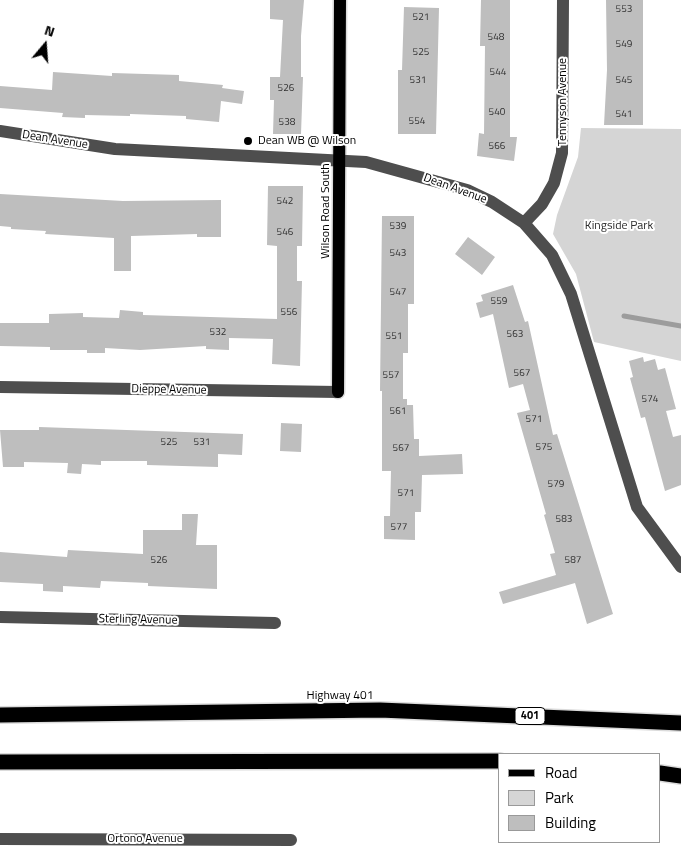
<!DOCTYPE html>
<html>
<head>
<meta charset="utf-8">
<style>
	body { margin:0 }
	#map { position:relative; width:681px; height:863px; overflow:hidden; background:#fff; font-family:"Titillium Web",sans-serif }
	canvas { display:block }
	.legend { position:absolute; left:498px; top:753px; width:162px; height:90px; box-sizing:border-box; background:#fff; border:1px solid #999; margin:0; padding:6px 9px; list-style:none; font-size:15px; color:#000 }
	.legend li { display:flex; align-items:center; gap:10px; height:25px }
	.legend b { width:25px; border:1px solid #999 }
	.north { position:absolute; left:20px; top:20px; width:50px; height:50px; -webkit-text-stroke:4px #fff; paint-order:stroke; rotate:18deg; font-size:14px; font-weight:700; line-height:20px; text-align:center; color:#000 }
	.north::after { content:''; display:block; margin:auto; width:18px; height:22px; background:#000; clip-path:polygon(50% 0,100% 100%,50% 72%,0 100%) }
</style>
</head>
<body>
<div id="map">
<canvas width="681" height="863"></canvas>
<ul class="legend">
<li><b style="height:6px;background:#000"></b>Road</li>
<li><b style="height:14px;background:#d5d5d5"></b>Park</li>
<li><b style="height:14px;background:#bebebe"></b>Building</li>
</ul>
<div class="north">N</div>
</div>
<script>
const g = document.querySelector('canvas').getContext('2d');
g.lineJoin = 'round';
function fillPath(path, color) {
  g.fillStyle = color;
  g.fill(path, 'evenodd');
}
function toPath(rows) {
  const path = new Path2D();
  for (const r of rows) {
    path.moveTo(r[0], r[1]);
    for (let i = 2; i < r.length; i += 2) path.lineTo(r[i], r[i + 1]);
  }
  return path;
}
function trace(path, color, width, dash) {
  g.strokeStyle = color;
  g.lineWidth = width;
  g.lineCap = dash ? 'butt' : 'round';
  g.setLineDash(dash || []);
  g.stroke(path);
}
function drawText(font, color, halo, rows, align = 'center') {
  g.font = font + ' "Titillium Web",sans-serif';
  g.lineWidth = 4;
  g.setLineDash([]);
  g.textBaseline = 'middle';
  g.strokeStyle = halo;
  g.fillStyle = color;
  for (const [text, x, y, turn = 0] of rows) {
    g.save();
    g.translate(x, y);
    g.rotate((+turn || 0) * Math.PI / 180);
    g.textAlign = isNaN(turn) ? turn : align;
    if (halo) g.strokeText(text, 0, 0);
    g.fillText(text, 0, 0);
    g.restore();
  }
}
fillPath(toPath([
	[581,128,681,129,681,361,594,342,576,274,553,234,557,215,578,157]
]), '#d5d5d5');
trace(toPath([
	[624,316,681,326]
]), '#9c9c9c', 5);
fillPath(toPath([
	[270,0,304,0,301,36,301,77,303,77,301,134,273,134,274,100,270,100,270,77,280,77,283,20,270,19],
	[481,0,510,0,510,137,517,137,514,161,477,156,479,133,484,134,485,46,480,46],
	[606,0,643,0,643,125,604,125,607,70],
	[404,7,439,8,436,134,398,134,398,70,402,70],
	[53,72,112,76,112,73,179,75,179,81,223,85,222,88,244,91,242,104,221,101,219,122,186,119,186,116,130,114,130,116,85,115,85,118,62,117,63,113,0,108,0,86,52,90],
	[268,186,303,186,302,246,297,246,297,281,302,281,300,366,272,364,273,339,229,338,229,350,206,349,206,346,140,350,105,348,105,353,87,353,87,350,50,350,50,347,0,346,0,323,49,323,49,314,83,313,83,317,119,318,120,310,143,312,143,315,277,319,277,246,267,245],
	[0,194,123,201,221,200,221,237,197,237,197,234,131,236,131,271,114,271,114,238,45,234,46,231,11,229,11,227,0,226],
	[382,216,414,216,414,304,408,304,408,353,403,353,403,399,407,399,407,405,413,405,414,439,419,439,419,456,462,454,463,474,422,475,421,512,415,512,415,540,384,539,384,516,390,516,391,471,382,471,382,391,380,391],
	[468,237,495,257,482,275,455,254],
	[513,285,525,322,528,321,553,435,557,434,613,614,587,624,575,583,503,604,499,592,556,575,550,554,555,553,544,515,546,514,517,413,530,410,523,384,509,388,493,314,480,318,476,303,483,301,481,295],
	[643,357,644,362,655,359,658,370,665,368,676,409,666,411,673,437,681,435,681,485,665,491,645,417,641,418,630,378,633,377,629,361],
	[281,423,302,424,301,452,280,451],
	[39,427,243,434,242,455,218,454,218,467,147,465,147,461,101,461,101,465,82,464,81,474,67,473,68,463,24,462,24,467,3,467,0,430,39,430],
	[182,514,198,514,196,545,217,545,217,589,148,586,148,583,101,581,100,588,63,586,63,592,43,591,43,584,0,582,0,552,67,557,68,550,143,554,143,530,182,530]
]), '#bebebe');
const major = toPath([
	[338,392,340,0]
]);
const highway = toPath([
	[0,715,380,710,681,723],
	[0,762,500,761],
	[660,773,681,776]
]);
trace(major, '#dbdbdb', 15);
trace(highway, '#dbdbdb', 18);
trace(toPath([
	[0,131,115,149,366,162,467,190,492,202,524,223,552,255,571,294,637,507,681,567],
	[524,223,542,204,554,183,562,153,563,0],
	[0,387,338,392],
	[0,617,275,623],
	[0,839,291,840]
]), '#4e4e4e', 12);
trace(major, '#000', 12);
trace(highway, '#000', 15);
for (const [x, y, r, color] of [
	[248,141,5,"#000"]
]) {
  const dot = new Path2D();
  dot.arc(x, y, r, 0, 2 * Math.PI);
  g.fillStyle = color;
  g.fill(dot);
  trace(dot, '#fff', 2);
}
drawText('10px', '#303030', null, [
	["553",624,10],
	["521",421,18],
	["548",496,38],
	["549",624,45],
	["525",421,53],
	["544",498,73],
	["531",418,81],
	["545",624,81],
	["526",286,89],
	["540",497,113],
	["541",624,115],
	["554",417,122],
	["538",287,123],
	["566",497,147],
	["542",285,202],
	["539",398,227],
	["546",285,233],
	["543",398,254],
	["547",398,293],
	["559",499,302],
	["556",289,313],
	["532",218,333],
	["563",515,335],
	["551",394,337],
	["567",522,374],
	["557",391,376],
	["574",650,400],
	["561",398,412],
	["571",534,420],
	["525",169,443],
	["531",202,443],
	["575",544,448],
	["567",401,449],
	["579",556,485],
	["571",406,494],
	["583",564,520],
	["577",399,528],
	["526",159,561],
	["587",573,561]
]);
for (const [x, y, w] of [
	[530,716,30]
]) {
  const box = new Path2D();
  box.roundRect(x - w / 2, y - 8.5, w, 17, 4);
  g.fillStyle = '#fff';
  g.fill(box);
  trace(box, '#000', 1);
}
drawText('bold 11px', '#000', null, [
	["401",530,716]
]);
drawText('12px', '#000', '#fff', [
	["Tennyson Avenue",563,102,-90],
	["Dean Avenue",55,140,9],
	["Dean Avenue",455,189,20],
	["Wilson Road South",326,211,-90],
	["Dieppe Avenue",169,390,1],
	["Sterling Avenue",138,620,1],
	["Highway 401",340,696],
	["Ortono Avenue",145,839]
]);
drawText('12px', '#000', '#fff', [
	["Dean WB @ Wilson",258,141]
], 'left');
drawText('12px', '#2c2c2c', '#fff', [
	["Kingside Park",619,226]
]);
</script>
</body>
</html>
